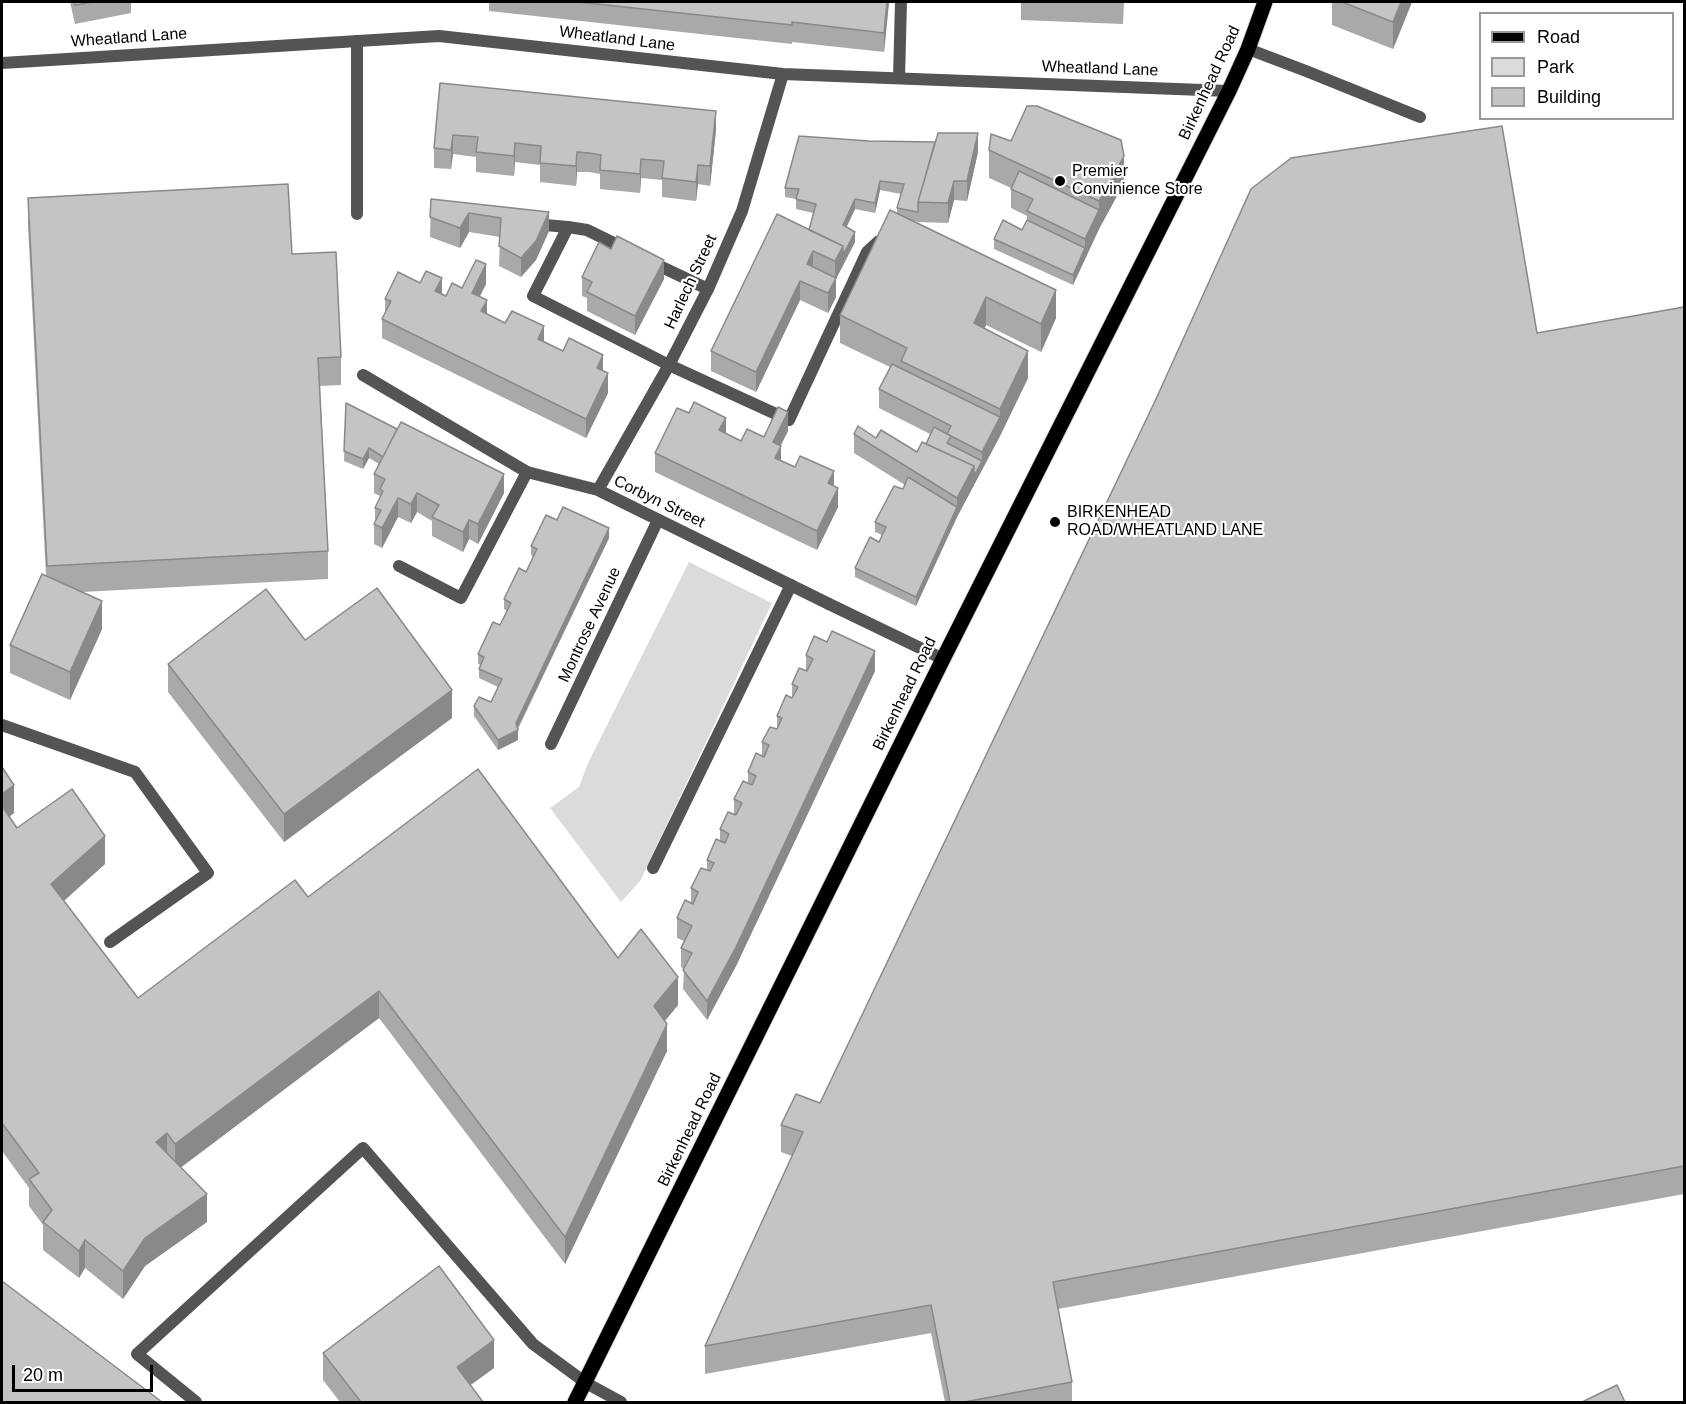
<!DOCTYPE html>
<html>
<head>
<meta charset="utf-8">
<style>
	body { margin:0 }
	#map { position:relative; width:1686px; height:1404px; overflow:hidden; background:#fff; font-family:Helvetica,sans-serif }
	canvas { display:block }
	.frame { position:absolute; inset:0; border:3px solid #000; pointer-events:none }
	.legend { position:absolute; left:1479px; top:12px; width:195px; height:108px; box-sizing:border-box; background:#fff; border:2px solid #999; margin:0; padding:8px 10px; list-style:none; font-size:18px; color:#000 }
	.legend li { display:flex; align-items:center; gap:12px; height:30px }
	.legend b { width:30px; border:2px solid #999 }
	.scale { position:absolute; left:12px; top:1365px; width:141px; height:27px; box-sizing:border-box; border:3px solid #000; border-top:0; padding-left:8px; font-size:18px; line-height:21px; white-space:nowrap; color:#000; -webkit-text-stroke:4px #fff; paint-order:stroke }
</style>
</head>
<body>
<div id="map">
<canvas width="1686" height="1404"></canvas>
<div class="frame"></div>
<ul class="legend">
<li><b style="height:8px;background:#000"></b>Road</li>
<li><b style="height:16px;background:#dbdbdb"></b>Park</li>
<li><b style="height:16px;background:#c4c4c4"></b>Building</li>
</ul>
<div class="scale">20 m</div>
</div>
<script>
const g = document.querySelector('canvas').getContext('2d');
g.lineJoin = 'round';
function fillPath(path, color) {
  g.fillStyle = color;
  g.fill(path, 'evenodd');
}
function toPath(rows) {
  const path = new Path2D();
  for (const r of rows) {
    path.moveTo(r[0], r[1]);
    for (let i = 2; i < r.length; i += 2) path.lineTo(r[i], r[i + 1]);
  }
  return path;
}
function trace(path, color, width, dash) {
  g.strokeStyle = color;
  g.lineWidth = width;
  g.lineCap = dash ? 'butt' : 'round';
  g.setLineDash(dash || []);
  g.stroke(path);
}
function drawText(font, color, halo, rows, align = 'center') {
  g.font = font + ' Helvetica,sans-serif';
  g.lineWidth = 4.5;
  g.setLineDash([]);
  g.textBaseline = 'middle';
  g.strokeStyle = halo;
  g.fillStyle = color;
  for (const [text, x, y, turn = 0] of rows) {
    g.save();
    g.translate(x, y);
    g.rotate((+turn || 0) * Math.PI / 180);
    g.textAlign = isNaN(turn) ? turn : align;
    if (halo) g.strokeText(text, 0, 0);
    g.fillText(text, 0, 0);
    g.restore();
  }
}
fillPath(toPath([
	[689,562,772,603,640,881,621,902,550,808,579,787,588,763]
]), '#dbdbdb');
const primary = toPath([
	[575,1402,943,659,1229,91,1248,49,1265,2]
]);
trace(primary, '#dbdbdb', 17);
trace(toPath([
	[357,41,357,214],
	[1248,49,1306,71,1420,117],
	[899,78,901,2],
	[533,224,568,227],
	[628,250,587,230,568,227,533,296,669,365,789,420,867,252,879,241],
	[649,261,708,289],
	[399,566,461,598,527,472],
	[2,725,135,772,208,873,110,942],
	[653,868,791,585],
	[196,1402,137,1354,363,1148,533,1344,586,1383,621,1402]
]), '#545454', 12);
trace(toPath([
	[829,604,943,659]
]), '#545454', 12);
trace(toPath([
	[2,63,439,36,783,74,1229,91],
	[363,375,527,472,598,490,829,604],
	[598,490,669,365,708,289,742,211,783,74],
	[551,744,658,520]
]), '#545454', 12);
trace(primary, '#000', 15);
fillPath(toPath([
	[70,2,131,2,131,13,75,24],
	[489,2,889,2,884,52,792,42,792,44,489,11],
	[1021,2,1124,2,1123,24,1021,20],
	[1332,2,1412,2,1393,49,1332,25],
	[440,83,716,130,710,186,698,184,696,201,662,197,662,180,641,178,640,193,600,189,600,174,589,172,577,172,576,186,540,182,540,165,515,162,514,176,476,172,476,157,453,154,451,169,434,168,434,148],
	[989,150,1124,183,1099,229,1073,285,994,249,994,239,1022,230,1027,221,1027,216,1011,208,1011,188,989,178],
	[978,152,967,201,954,200,948,223,918,222,910,220,1056,318,1041,352,986,325,984,329,1028,378,1000,436,957,517,916,606,855,577,855,568,879,542,882,535,875,532,875,522,903,489,905,485,854,453,854,434,876,438,917,452,926,444,930,434,879,408,879,389,890,367,840,343,840,315,897,214,897,208,901,194,880,190,875,213,855,209,846,227,855,242,836,279,836,297,828,313,800,300,756,392,711,371,711,351,809,230,813,213,796,209,796,199,785,197,785,188],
	[28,198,292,254,341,357,341,385,320,386,328,551,328,579,82,592,102,629,70,700,10,673,10,645,46,576,28,226],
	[431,199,549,231,536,260,521,277,499,266,500,237,469,232,460,248,430,237],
	[582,277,664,279,635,335,587,311,587,298,582,296],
	[486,284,480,296,487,314,603,371,608,393,586,438,382,338,382,319,385,314,385,299,442,294,446,296],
	[1684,307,1684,1194,1058,1309,1072,1382,1072,1402,945,1402,931,1333,705,1374,705,1346,792,1156,781,1152,781,1125,820,1103,1537,333],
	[346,403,504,493,478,544,469,539,463,552,432,536,432,521,417,512,411,523,398,517,382,548,374,544,374,524,375,522,375,508,380,498,380,496,374,493,374,474,379,464,369,458,363,469,344,461],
	[689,413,741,441,764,437,788,431,780,446,781,461,834,486,838,507,817,550,655,472,655,453],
	[557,520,609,538,518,729,518,740,498,750,474,716,474,706,491,702,498,687,479,678,479,669,481,665,478,664,478,654,500,625,507,611,504,609,504,599,526,572,533,557,531,555,531,546],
	[806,655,875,671,736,966,707,1020,683,989,684,969,681,967,681,948,684,941,677,938,677,918,691,903,691,888,707,870,707,860,720,841,720,829,734,814,734,799,748,783,748,772,762,756,762,742,777,729,777,716,792,698,792,684,806,670],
	[168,664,452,718,284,842,168,692],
	[2,767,14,813,9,817,17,828,105,864,64,901,138,998,308,897,618,958,678,1005,665,1021,667,1051,565,1264,379,1018,181,1167,207,1222,145,1266,123,1299,85,1268,79,1278,43,1250,43,1225,29,1206,29,1188,2,1151],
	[323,1353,494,1368,470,1385,483,1402,340,1402,323,1380]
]), '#a9a9a9');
fillPath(toPath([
	[887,2,889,2,884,52,884,33],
	[1401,2,1412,2,1393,49,1393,22],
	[716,111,716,130,710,186,710,166],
	[978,133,978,152,967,201,967,181],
	[453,135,453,154,451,169,451,150],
	[515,143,515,162,514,176,514,156],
	[577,152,577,172,576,186,576,166],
	[1124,156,1124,183,1099,229,1073,285,1073,275,1085,248,1085,239,1099,210,1099,201],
	[641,159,641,178,640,193,640,174],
	[698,165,698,184,696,201,696,182],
	[880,181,880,190,875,213,875,203],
	[954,181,954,200,948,223,948,203],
	[855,199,855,209,843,235,843,225],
	[549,212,549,231,536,260,521,277,521,258],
	[469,213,469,232,460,248,460,228],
	[855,232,855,242,836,279,836,297,828,313,828,293,835,280,835,261,843,246],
	[813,251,813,270,807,264],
	[664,260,664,279,635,335,635,316],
	[486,264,486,284,472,312,472,293],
	[442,278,442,297,435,291],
	[800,281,800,300,756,392,756,372],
	[1056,290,1056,318,1041,352,1041,324],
	[986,297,986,325,974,351,974,323],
	[487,300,487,319,481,311],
	[544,326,544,346,538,339],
	[1028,351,1028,378,1000,436,957,517,916,606,916,597,957,507,957,498,974,466,982,461,982,452,1000,417,1000,409],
	[603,355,603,375,597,368],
	[608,373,608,393,586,438,586,419],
	[788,412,788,431,773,461,773,442],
	[726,418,726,437,719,430],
	[781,446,781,465,775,458],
	[369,448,369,458,363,469,363,459],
	[834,471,834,490,828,483],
	[504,474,504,493,478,544,478,524],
	[838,488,838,507,817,550,817,531],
	[417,493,417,512,411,523,411,504],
	[398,498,398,517,382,548,382,528],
	[469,520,469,539,463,552,463,532],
	[609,528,609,538,516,731,518,730,518,740,498,750,498,740,516,723],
	[102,601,102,629,70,700,70,672],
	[875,651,875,671,736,966,707,1020,707,1001],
	[452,690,452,718,284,842,284,814],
	[14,785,14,813,2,822,2,794],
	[105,836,105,864,51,912,51,884],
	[678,977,678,1005,654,1034,654,1006],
	[379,991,379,1018,175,1172,175,1144],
	[667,1024,667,1051,565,1264,565,1237],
	[167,1133,167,1161,156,1142],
	[207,1194,207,1222,145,1266,123,1299,123,1271,145,1238],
	[85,1240,85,1268,79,1278,79,1251],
	[494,1340,494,1368,457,1395,457,1367]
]), '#898989');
const building = toPath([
	[74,2,93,2,75,5,74,2],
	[578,2,887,2,884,33,792,22,792,25,578,2],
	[1342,2,1401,2,1393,22,1342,2],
	[440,83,716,111,710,166,698,165,696,182,662,178,664,161,641,159,640,174,600,170,601,155,589,153,577,152,576,166,540,163,541,146,515,143,514,156,476,152,478,137,453,135,451,150,434,148,440,83],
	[1027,106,1037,106,1121,140,1124,156,1099,201,989,150,991,134,1011,141,1027,106],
	[1502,126,1537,333,1684,307,1684,1166,1053,1282,1072,1382,964,1402,950,1402,931,1305,705,1346,803,1132,781,1125,796,1094,820,1103,1156,399,1251,189,1291,158,1502,126],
	[938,133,978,133,967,181,954,181,948,203,918,202,938,133],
	[799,136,869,141,935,142,918,202,918,212,897,208,904,184,880,181,875,203,855,199,843,225,855,232,843,255,843,246,809,230,816,204,796,199,799,189,785,188,799,136],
	[1019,171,1099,210,1085,239,1027,211,1033,199,1011,189,1019,171],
	[288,184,292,254,336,252,341,357,318,358,328,551,47,566,28,198,288,184],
	[431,199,549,212,536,241,521,258,499,246,501,218,469,213,460,228,430,217,431,199],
	[890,210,1056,290,1041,324,986,297,974,323,1028,351,1000,409,901,361,907,348,840,315,890,210],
	[777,214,843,246,835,261,813,251,807,264,836,278,828,293,800,281,756,372,711,351,777,214],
	[1003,220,1022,230,1027,220,1085,248,1073,275,994,239,1003,220],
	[617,236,664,260,635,316,587,292,592,282,582,277,599,242,611,249,617,236],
	[476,260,486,264,472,293,487,300,481,311,505,323,512,311,544,326,538,339,563,351,569,338,603,355,597,368,608,373,586,419,382,319,391,301,385,299,398,272,420,283,426,271,442,278,435,291,446,296,452,283,462,288,476,260],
	[892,364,1000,417,982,452,947,434,951,426,879,389,892,364],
	[694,402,726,418,719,430,741,441,747,429,764,437,778,407,788,412,773,442,781,446,775,458,795,467,800,456,834,471,828,483,838,488,817,531,655,453,677,408,689,413,694,402],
	[346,403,397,429,383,457,369,448,363,459,344,451,346,403],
	[401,422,504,474,478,524,469,520,463,532,432,517,439,505,417,493,411,504,398,498,382,528,374,524,381,510,375,508,383,491,380,489,385,479,374,474,401,422],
	[858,426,876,438,881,430,917,452,922,442,974,466,957,498,854,434,858,426],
	[934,427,951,436,947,443,982,461,974,476,974,466,926,444,934,427],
	[908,477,957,507,916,597,855,568,870,537,879,542,886,527,875,522,894,486,903,489,908,477],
	[563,507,609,528,516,723,518,730,498,740,474,706,479,697,491,702,502,679,479,669,484,657,478,654,493,622,500,625,511,603,504,599,519,568,526,572,537,549,531,546,546,515,557,520,563,507],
	[42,574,102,601,70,672,10,645,42,574],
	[377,588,452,690,284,814,168,664,266,589,305,640,377,588],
	[832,631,875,651,736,947,707,1001,683,970,692,953,681,948,692,926,677,918,685,900,693,904,698,892,691,888,701,868,710,871,714,863,707,860,716,839,725,843,729,834,720,829,728,812,736,815,742,803,734,799,743,781,752,785,756,776,748,772,756,753,764,757,769,745,762,742,770,727,777,729,782,718,777,716,786,695,792,698,798,687,792,684,799,668,807,671,813,659,806,655,814,636,827,642,832,631],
	[2,767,14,785,2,794,2,767],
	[478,769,618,958,641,929,678,977,654,1006,667,1024,565,1237,379,991,175,1144,167,1133,156,1142,207,1194,145,1238,123,1271,85,1240,79,1251,43,1222,52,1210,29,1179,39,1173,2,1123,2,806,17,828,72,789,105,836,51,884,138,998,295,880,308,897,478,769],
	[439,1266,494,1340,457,1367,483,1402,361,1402,323,1353,439,1266],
	[2,1281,162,1402,2,1402,2,1281],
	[1617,1385,1625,1402,1582,1402,1617,1385]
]);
fillPath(building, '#c4c4c4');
trace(building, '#898989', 1.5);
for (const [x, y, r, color] of [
	[1060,181,6,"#000"],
	[1055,522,6,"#000"]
]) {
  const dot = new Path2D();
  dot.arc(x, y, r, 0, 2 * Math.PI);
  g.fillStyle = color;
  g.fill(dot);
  trace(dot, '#fff', 2);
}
drawText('16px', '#000', '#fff', [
	["Wheatland Lane",129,38,-4],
	["Wheatland Lane",617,39,7],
	["Wheatland Lane",1100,69,2],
	["Birkenhead Road",1210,83,-65],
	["Harlech Street",691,282,-65],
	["Corbyn Street",659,502,26],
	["Montrose Avenue",590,625,-65],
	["Birkenhead Road",905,694,-64],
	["Birkenhead Road",690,1130,-64]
]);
drawText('16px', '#000', '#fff', [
	["Premier",1072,172],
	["Convinience Store",1072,190],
	["BIRKENHEAD",1067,513],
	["ROAD/WHEATLAND LANE",1067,531]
], 'left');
</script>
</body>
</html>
